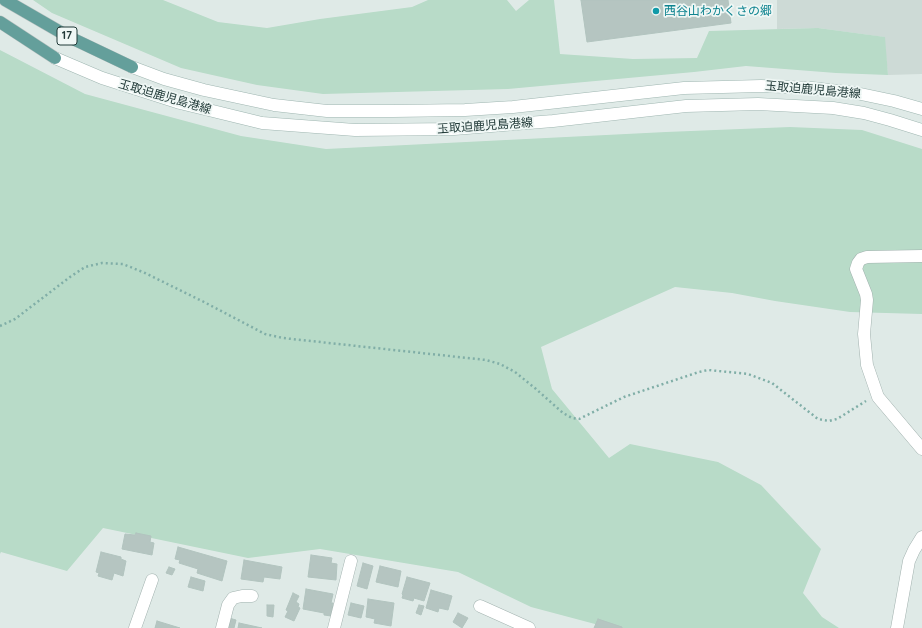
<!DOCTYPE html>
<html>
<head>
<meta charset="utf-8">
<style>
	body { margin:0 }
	canvas { display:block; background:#dfeae7 }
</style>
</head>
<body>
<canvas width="922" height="628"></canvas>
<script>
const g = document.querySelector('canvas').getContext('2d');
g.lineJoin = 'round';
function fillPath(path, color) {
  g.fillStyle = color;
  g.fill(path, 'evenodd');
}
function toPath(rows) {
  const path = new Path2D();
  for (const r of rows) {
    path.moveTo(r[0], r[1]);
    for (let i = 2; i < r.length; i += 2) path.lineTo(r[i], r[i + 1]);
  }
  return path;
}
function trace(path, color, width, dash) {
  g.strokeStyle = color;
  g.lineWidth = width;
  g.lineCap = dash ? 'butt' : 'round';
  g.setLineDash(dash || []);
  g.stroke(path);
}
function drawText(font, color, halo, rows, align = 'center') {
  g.font = font + ' Quicksand,"Noto Sans JP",sans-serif';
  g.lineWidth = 3.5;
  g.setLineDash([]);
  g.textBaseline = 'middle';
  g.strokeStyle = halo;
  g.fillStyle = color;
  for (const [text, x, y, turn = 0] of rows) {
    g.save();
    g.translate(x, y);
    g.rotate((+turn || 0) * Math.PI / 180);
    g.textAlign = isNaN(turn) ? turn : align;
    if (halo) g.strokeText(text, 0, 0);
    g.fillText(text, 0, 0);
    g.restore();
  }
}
fillPath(toPath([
	[777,0,922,0,922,74,888,75,884,37,818,28,777,29]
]), '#cddad6');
fillPath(toPath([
	[33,0,163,0,218,22,267,28,320,19,412,7,428,0,507,0,516,11,529,0,554,0,560,54,633,59,697,58,709,31,818,28,885,37,888,75,836,73,746,66,694,72,508,89,323,94,257,85,181,68,52,13],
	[0,50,85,94,241,136,326,149,666,132,790,127,862,130,922,149,922,314,850,312,775,301,732,293,675,287,541,347,552,389,609,458,630,444,718,462,761,485,821,549,803,593,822,617,839,628,610,628,531,607,458,572,320,549,248,558,103,528,67,571,1,552,0,554]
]), '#b8dbc8');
const building = toPath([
	[581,0,728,0,731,23,587,42,581,0],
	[136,533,151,536,150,542,154,543,152,555,122,549,125,534,135,535,136,533],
	[178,547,227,561,222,581,197,573,198,569,179,563,180,560,175,559,178,547],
	[101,552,121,557,121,559,126,561,123,576,114,573,112,580,98,576,99,573,96,572,101,552],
	[311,555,332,558,331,563,337,564,336,580,308,577,311,555],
	[244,560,282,567,280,579,264,577,263,582,241,579,244,560],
	[363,563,373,566,367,589,357,586,363,563],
	[380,566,401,571,398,587,376,582,380,566],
	[169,567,175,569,172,575,166,573,169,567],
	[191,577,205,581,203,591,188,587,191,577],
	[407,577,430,583,424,601,414,598,413,601,402,598,403,595,402,594,407,577],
	[306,589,333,594,331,603,333,603,331,616,324,615,324,613,303,609,306,589],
	[431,590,452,596,448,610,439,608,438,612,426,608,431,590],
	[293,593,299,596,296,602,299,604,298,607,300,608,294,621,285,617,288,611,286,610,293,593],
	[368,599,394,603,391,626,374,623,375,619,366,617,368,599],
	[351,603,364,606,361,618,348,615,351,603],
	[267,605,274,605,273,617,267,616,267,605],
	[419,605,424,606,421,615,416,613,419,605],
	[458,613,468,618,462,628,453,622,458,613],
	[229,618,236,620,234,628,226,628,229,618],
	[598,619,622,627,622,628,594,628,598,619],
	[157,621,180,628,155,628,157,621],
	[239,623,262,628,238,628,239,623]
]);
fillPath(building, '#b5c5c1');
trace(building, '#b2c4bf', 1);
const street = toPath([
	[922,256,867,257,861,259,858,263,856,269,866,294,867,300,864,334,867,365,878,397,922,449],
	[480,606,529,628],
	[135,628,152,580],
	[222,628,228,605,233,598,242,596,252,596],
	[334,628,351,561],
	[897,628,909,561,914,550,922,537]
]);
const secondary = toPath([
	[55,58,102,78,180,103,262,123,355,130,454,129,553,121,686,106,758,104,833,108,864,113,890,120,922,130],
	[132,67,164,79,204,90,274,105,327,111,393,111,465,110,513,107,684,88,761,86,812,88,856,93,894,101,922,109]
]);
const primary = toPath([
	[5,0,69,37,132,67],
	[0,22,55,58]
]);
trace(street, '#a2b2af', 13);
trace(secondary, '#9fb6b1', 13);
trace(primary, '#bcc4c3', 13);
trace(toPath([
	[0,326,15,319,70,277,85,267,102,263,123,264,145,273,204,302,265,334,283,338,486,360,500,364,515,372,536,389,563,413,572,418,579,419,624,397,699,372,708,370,748,374,772,383,818,419,829,421,837,419,866,401]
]), '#80aea7', 2.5, [2, 3]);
trace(street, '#fff', 12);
trace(secondary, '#fff', 12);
trace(primary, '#649f9b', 12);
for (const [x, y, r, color] of [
	[656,11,4,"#0f9aa8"]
]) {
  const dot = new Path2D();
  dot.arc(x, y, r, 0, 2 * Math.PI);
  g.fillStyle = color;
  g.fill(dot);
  trace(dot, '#eff7f5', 1.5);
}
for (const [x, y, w] of [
	[67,36,20]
]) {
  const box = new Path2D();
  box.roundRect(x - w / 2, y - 9, w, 18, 3);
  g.fillStyle = '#eff7f5';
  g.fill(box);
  trace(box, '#213a38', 1);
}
drawText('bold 11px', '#213a38', null, [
	["17",67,36]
]);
drawText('12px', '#0d838f', '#eff7f5', [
	["西谷山わかくさの郷",664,11]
], 'left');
drawText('12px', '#213a38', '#eff7f5', [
	["玉取迫鹿児島港線",813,90,5],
	["玉取迫鹿児島港線",165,97,16],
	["玉取迫鹿児島港線",485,126,-4]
]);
</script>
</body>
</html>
